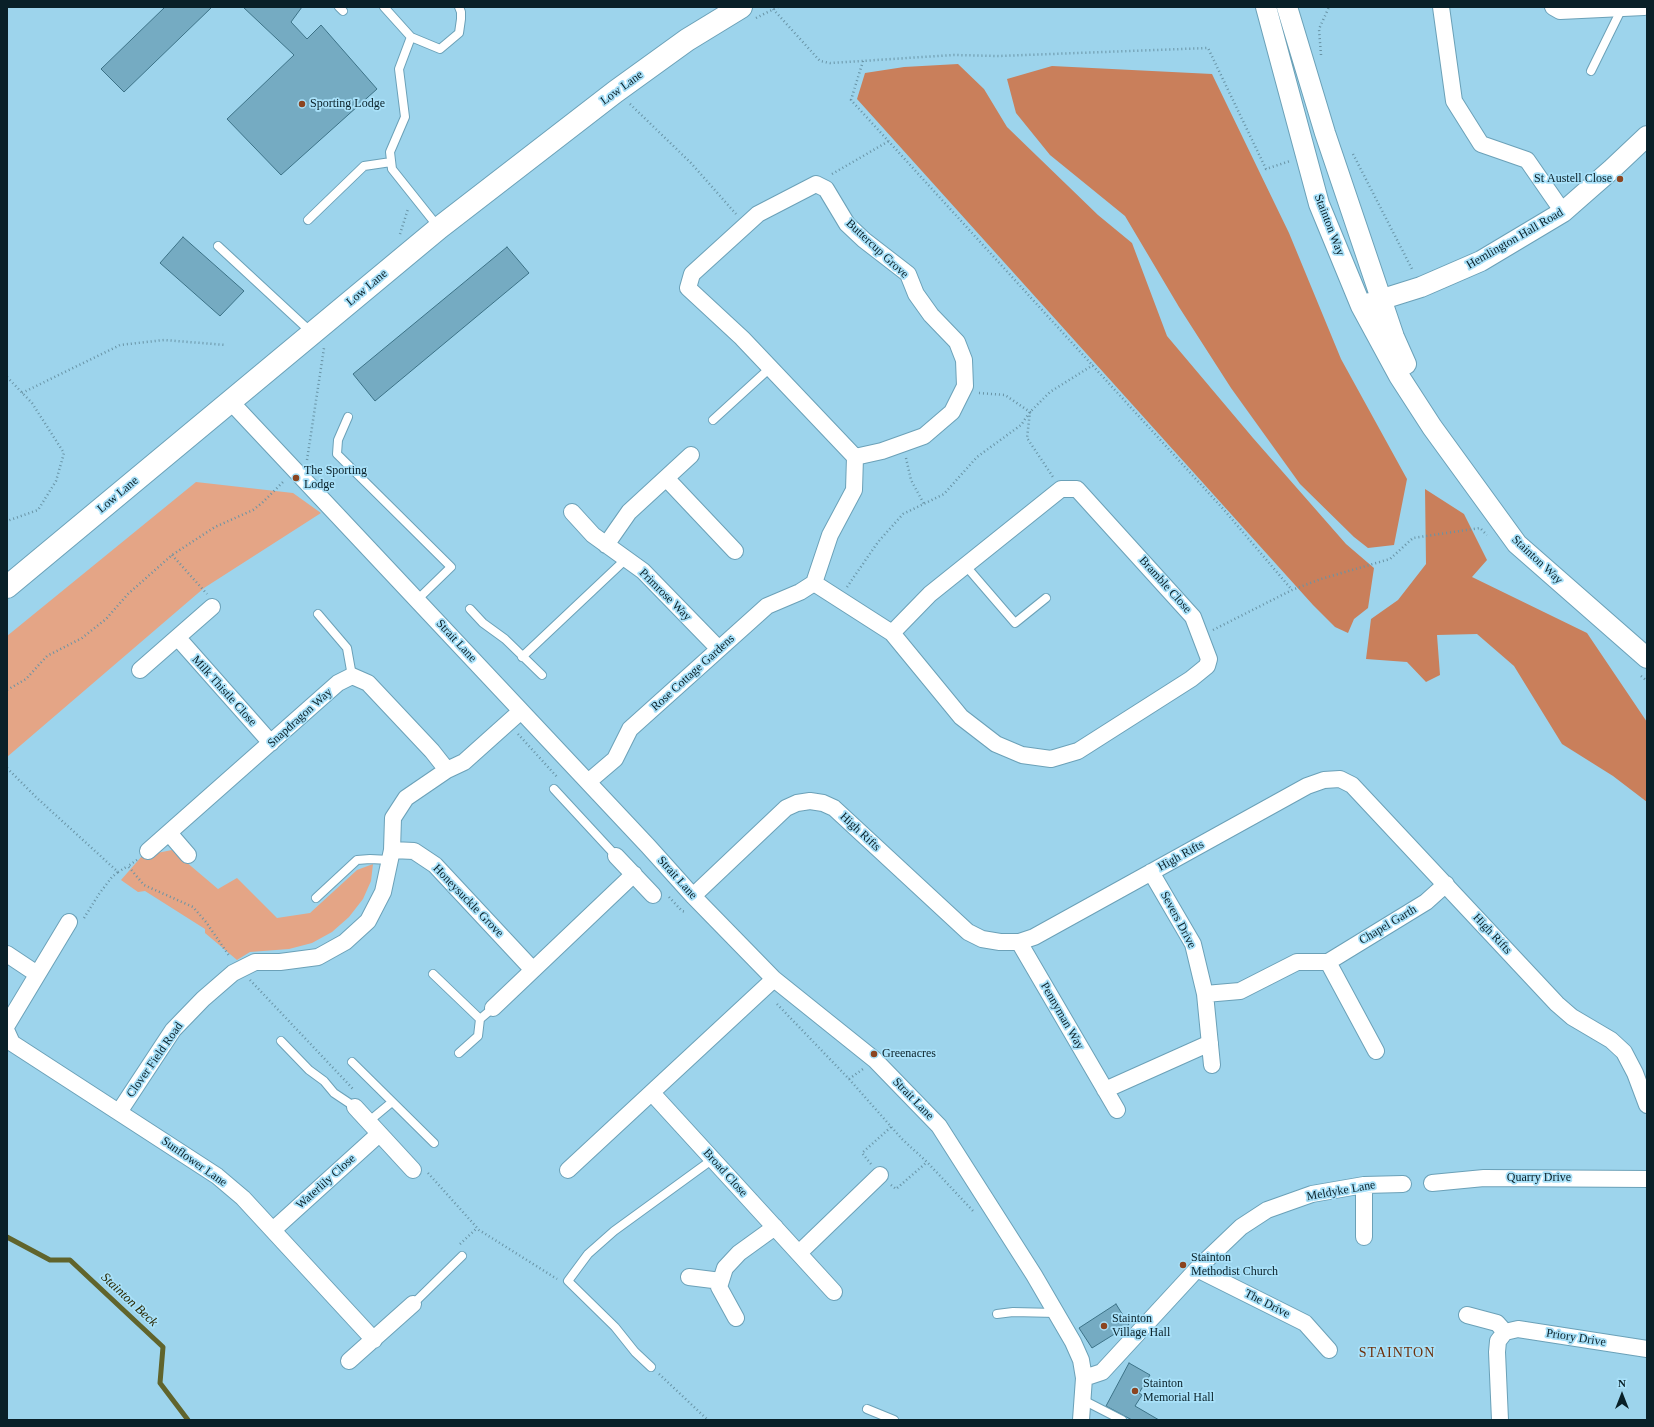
<!DOCTYPE html>
<html>
<head>
<meta charset="utf-8">
<style>
	body { margin:0 }
	#map { position:relative; width:1654px; height:1427px; overflow:hidden; background:#9dd4ec; font-family:Georgia,serif }
	canvas { display:block }
	.frame { position:absolute; inset:0; border:8px solid #092028; pointer-events:none }
	.north { position:absolute; left:1602px; top:1375px; width:40px; height:40px; -webkit-text-stroke:3px #a9e1f9; paint-order:stroke; rotate:0deg; font-size:11px; font-weight:700; line-height:16px; text-align:center; color:#092028 }
	.north::after { content:''; display:block; margin:auto; width:14px; height:18px; background:#092028; clip-path:polygon(50% 0,100% 100%,50% 72%,0 100%) }
</style>
</head>
<body>
<div id="map">
<canvas width="1654" height="1427"></canvas>
<div class="frame"></div>
<div class="north">N</div>
</div>
<script>
const g = document.querySelector('canvas').getContext('2d');
g.lineJoin = 'round';
function fillPath(path, color) {
  g.fillStyle = color;
  g.fill(path, 'evenodd');
}
function toPath(rows) {
  const path = new Path2D();
  for (const r of rows) {
    path.moveTo(r[0], r[1]);
    for (let i = 2; i < r.length; i += 2) path.lineTo(r[i], r[i + 1]);
  }
  return path;
}
function trace(path, color, width, dash) {
  g.strokeStyle = color;
  g.lineWidth = width;
  g.lineCap = dash ? 'butt' : 'round';
  g.setLineDash(dash || []);
  g.stroke(path);
}
function drawText(font, color, halo, rows, align = 'center') {
  g.font = font + ' Georgia,serif';
  g.lineWidth = 3.5;
  g.setLineDash([]);
  g.textBaseline = 'middle';
  g.strokeStyle = halo;
  g.fillStyle = color;
  for (const [text, x, y, turn = 0] of rows) {
    g.save();
    g.translate(x, y);
    g.rotate((+turn || 0) * Math.PI / 180);
    g.textAlign = isNaN(turn) ? turn : align;
    if (halo) g.strokeText(text, 0, 0);
    g.fillText(text, 0, 0);
    g.restore();
  }
}
fillPath(toPath([
	[196,482,293,493,321,513,204,588,7,757,7,636],
	[172,850,218,889,237,878,277,918,310,913,357,870,373,864,371,881,363,899,349,917,332,932,312,943,289,949,250,952,237,960,205,933,205,929,145,891,138,892,121,880,142,856]
]), '#e4a586');
fillPath(toPath([
	[958,64,984,89,1007,127,1098,215,1132,243,1167,336,1253,438,1346,544,1374,568,1368,608,1354,619,1348,633,1335,627,1313,605,857,99,865,73,904,67],
	[1052,66,1212,74,1289,233,1341,359,1407,479,1394,545,1368,548,1354,537,1300,484,1231,388,1179,307,1125,216,1050,155,1016,113,1007,79],
	[1425,489,1464,514,1487,560,1472,577,1587,633,1647,722,1647,802,1613,776,1562,744,1514,666,1477,634,1437,635,1440,675,1426,682,1407,662,1366,659,1371,619,1398,600,1426,564]
]), '#c97f5b');
trace(toPath([
	[7,1237,50,1260,70,1260,163,1347,160,1383,188,1420]
]), '#60642c', 5);
const building = toPath([
	[165,7,212,7,124,92,101,69,165,7],
	[243,7,302,7,291,22,307,39,321,25,377,89,281,175,227,119,294,55,243,7],
	[183,237,244,291,220,316,160,263,183,237],
	[507,247,529,273,375,401,353,374,507,247],
	[1116,1304,1129,1325,1092,1348,1079,1328,1116,1304],
	[1129,1363,1150,1375,1139,1393,1142,1395,1135,1406,1159,1420,1132,1420,1106,1406,1129,1363]
]);
fillPath(building, '#75abc2');
trace(building, '#3c7287', 1);
const service = toPath([
	[339,7,343,11],
	[384,7,411,37,440,49,459,33,461,19,461,12,459,7],
	[411,37,399,69,405,117,390,152,392,169,439,228],
	[1591,71,1622,8],
	[308,220,364,166,391,162],
	[218,246,312,333],
	[348,417,338,440,337,454,451,567,417,600],
	[713,420,770,368],
	[965,565,1015,623,1046,598],
	[470,609,483,623,505,639,542,675],
	[318,614,347,648,352,676],
	[522,657,626,559],
	[554,789,616,856],
	[316,898,357,860,370,859,390,860],
	[433,974,480,1019],
	[281,1041,309,1070,324,1081,334,1093,355,1107],
	[459,1053,478,1036,480,1019,493,1008],
	[352,1062,434,1143],
	[368,1122,392,1102],
	[413,1304,462,1256],
	[997,1314,1013,1312,1056,1313],
	[651,1367,635,1352,615,1327,568,1281,588,1254,614,1231,713,1159],
	[1083,1400,1122,1420],
	[867,1409,894,1420]
]);
const minor = toPath([
	[1441,7,1454,101,1481,144,1527,160,1563,212],
	[1553,7,1560,11,1644,7],
	[230,401,648,846,693,896,774,979,875,1060,939,1126,1034,1275,1073,1342,1081,1360,1084,1378,1081,1420],
	[666,478,735,551],
	[572,512,593,535,643,571,719,649],
	[606,545,629,512,691,455],
	[814,583,892,633,961,717,996,744,1022,755,1051,759,1078,751,1191,679,1207,666,1209,659,1193,617,1077,489,1061,489,930,594,892,633],
	[814,583,830,535,854,490,855,457,742,338,688,288,692,274,758,214,816,184,826,189,847,224,864,240,908,274,916,294,931,315,957,342,964,360,965,386,952,412,924,436,882,451,855,457],
	[178,638,271,743],
	[140,670,212,607],
	[588,782,615,759,630,729,767,606,800,592,814,583],
	[169,833,188,855],
	[392,850,414,851,435,865,533,970],
	[148,851,338,683,352,676,368,683,432,751,447,770],
	[616,856,653,895],
	[1151,872,1193,944,1205,994,1212,1065],
	[693,896,786,808,797,803,810,801,823,803,834,808,968,932,982,939,1000,942,1019,942,1034,937,1307,786,1324,780,1340,779,1352,785,1557,1004,1572,1017,1611,1040,1624,1052,1635,1073,1647,1105],
	[1019,942,1117,1110],
	[7,954,37,974],
	[1328,962,1376,1051],
	[1205,994,1240,991,1297,962,1328,962,1426,902,1446,884],
	[493,1008,634,874],
	[7,1025,69,922],
	[7,1032,12,1043,217,1176,243,1198,374,1340],
	[1105,1090,1210,1043],
	[652,1093,834,1292],
	[355,1107,413,1170],
	[119,1112,173,1030,203,999,233,973,255,962,280,962,318,957,345,942,368,921,383,892,392,850,393,818,406,798,447,770,464,762,521,711],
	[568,1170,774,979],
	[1432,1183,1484,1178,1647,1179],
	[273,1230,379,1134],
	[1364,1237,1364,1185],
	[799,1253,880,1175],
	[1197,1269,1305,1323,1329,1350],
	[689,1277,721,1281],
	[1467,1315,1497,1323,1505,1332,1518,1329,1647,1349],
	[736,1318,719,1287,725,1268,739,1253,775,1227],
	[349,1361,413,1304],
	[1084,1378,1102,1372,1197,1269,1241,1227,1267,1210,1312,1194,1364,1185,1403,1184],
	[1500,1420,1497,1352,1498,1341,1505,1332]
]);
const tertiary = toPath([
	[1266,7,1319,204,1361,306,1399,376,1432,427,1517,544,1647,658],
	[1287,7,1325,133,1394,337,1406,364],
	[1370,303,1421,287,1481,261,1563,212,1612,169,1647,136]
]);
const secondary = toPath([
	[7,587,439,228,615,92,687,40,741,7]
]);
trace(service, '#6ba1b8', 10);
trace(minor, '#6ba1b8', 18);
trace(tertiary, '#6ba1b8', 22);
trace(secondary, '#6ba1b8', 24);
trace(toPath([
	[773,9,820,61,830,63,954,55,999,56,1208,48,1266,169,1290,161],
	[756,18,778,7],
	[1321,55,1319,29,1329,7],
	[863,61,851,100,1225,511,1292,590],
	[630,104,691,163,736,214],
	[1353,154,1413,271],
	[832,174,889,141],
	[400,234,408,209],
	[7,377,32,403,64,453,56,481,38,510,7,521],
	[22,393,120,345,164,340,226,345],
	[979,393,1005,395,1030,412,1027,438,1053,477],
	[906,458,911,480,924,504],
	[307,460,324,348],
	[172,555,207,594],
	[847,587,878,542,903,514,944,494,977,457,1021,425,1030,412,1050,392,1093,365],
	[1213,630,1292,590,1321,579,1390,559,1413,538,1480,528,1487,535],
	[1641,676,1647,681],
	[7,690,26,679,47,656,82,638,106,619,128,594,172,555,215,527,253,510,262,503,284,481],
	[518,734,558,778],
	[7,768,37,798,118,872,128,866],
	[137,860,128,866,144,885,193,907,206,922,230,957],
	[669,897,682,911,686,912],
	[84,918,99,894,112,877,118,872],
	[250,980,354,1090],
	[777,1004,849,1079,902,1139,927,1162,974,1212],
	[849,1079,863,1069],
	[871,1164,862,1153,891,1127],
	[428,1173,479,1230,557,1279],
	[891,1185,896,1189,927,1162],
	[460,1244,477,1228],
	[659,1374,708,1420]
]), '#6893a5', 2.5, [1, 3]);
trace(service, '#fff', 8);
trace(minor, '#fff', 16);
trace(tertiary, '#fff', 20);
trace(secondary, '#fff', 22);
for (const [x, y, r, color] of [
	[302,104,4,"#8c4520"],
	[1620,179,4,"#8c4520"],
	[296,478,4,"#8c4520"],
	[874,1054,4,"#8c4520"],
	[1183,1265,4,"#8c4520"],
	[1104,1326,4,"#8c4520"],
	[1135,1391,4,"#8c4520"]
]) {
  const dot = new Path2D();
  dot.arc(x, y, r, 0, 2 * Math.PI);
  g.fillStyle = color;
  g.fill(dot);
  trace(dot, '#a9e1f9', 1.5);
}
drawText('12px', '#092028', '#a9e1f9', [
	["Low Lane",622,88,-36],
	["Stainton Way",1329,225,69],
	["Hemlington Hall Road",1515,239,-30],
	["Buttercup Grove",877,249,43],
	["Low Lane",367,288,-40],
	["Low Lane",118,495,-40],
	["Stainton Way",1537,560,43],
	["Bramble Close",1165,585,48],
	["Primrose Way",665,595,45],
	["Strait Lane",456,641,47],
	["Rose Cottage Gardens",693,673,-42],
	["Milk Thistle Close",224,691,48],
	["Snapdragon Way",300,718,-42],
	["High Rifts",860,832,43],
	["High Rifts",1181,856,-29],
	["Strait Lane",677,878,48],
	["Honeysuckle Grove",468,901,46],
	["Severs Drive",1178,920,62],
	["Chapel Garth",1388,925,-31],
	["High Rifts",1492,934,47],
	["Pennyman Way",1062,1016,60],
	["Clover Field Road",155,1060,-55],
	["Strait Lane",913,1099,46],
	["Sunflower Lane",194,1162,35],
	["Broad Close",725,1173,48],
	["Quarry Drive",1539,1178],
	["Waterlily Close",326,1182,-42],
	["Meldyke Lane",1341,1191,-10],
	["The Drive",1267,1304,27],
	["Priory Drive",1576,1338,9]
]);
drawText('12px', '#092028', '#a9e1f9', [
	["Sporting Lodge",310,104],
	["St Austell Close",1612,179,"right"],
	["The Sporting",304,471],
	["Lodge",304,485],
	["Greenacres",882,1054],
	["Stainton",1191,1258],
	["Methodist Church",1191,1272],
	["Stainton",1112,1319],
	["Village Hall",1112,1333],
	["Stainton",1143,1384],
	["Memorial Hall",1143,1398]
], 'left');
drawText('italic 13px', '#2d2b06', '#a9e1f9', [
	["Stainton Beck",129,1300,43]
]);
g.letterSpacing = '1px';
drawText('14px', '#6e300b', '#a9e1f9', [
	["STAINTON",1397,1353]
]);
g.letterSpacing = '0px';
</script>
</body>
</html>
